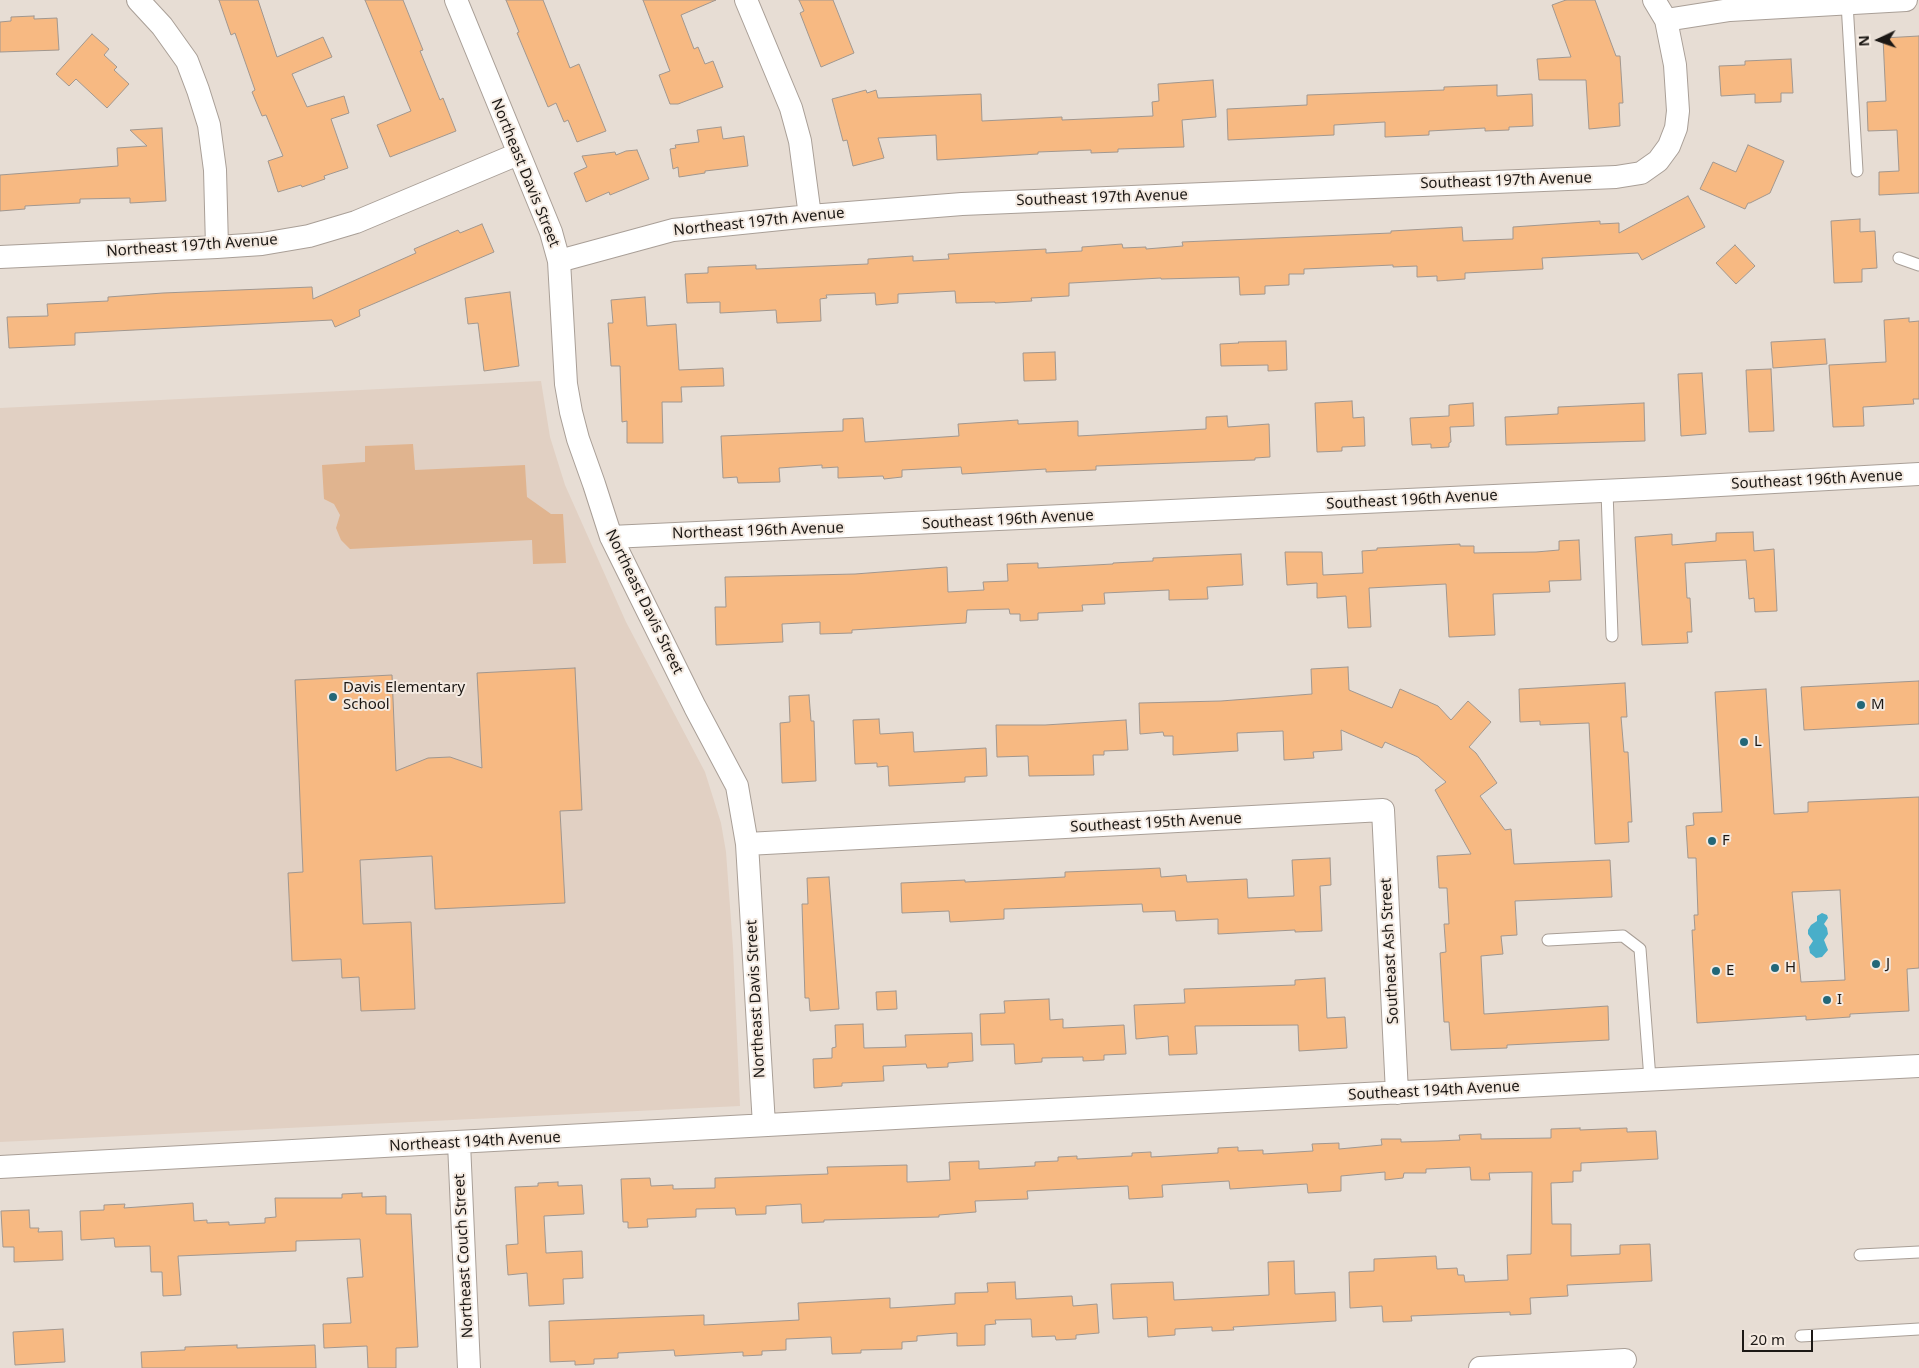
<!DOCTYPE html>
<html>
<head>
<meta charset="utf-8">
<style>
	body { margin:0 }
	#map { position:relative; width:1919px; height:1368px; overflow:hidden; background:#e7ddd4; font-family:"Noto Sans",sans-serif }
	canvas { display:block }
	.north { position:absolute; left:1854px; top:15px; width:50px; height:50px; -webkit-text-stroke:4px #f4eae1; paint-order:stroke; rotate:267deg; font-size:14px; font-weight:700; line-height:20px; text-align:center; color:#1c1815 }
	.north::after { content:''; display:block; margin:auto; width:18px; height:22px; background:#1c1815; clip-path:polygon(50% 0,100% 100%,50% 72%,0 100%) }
	.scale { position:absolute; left:1742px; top:1330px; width:71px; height:22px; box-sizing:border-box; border:2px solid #1c1815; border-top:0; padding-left:6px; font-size:15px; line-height:18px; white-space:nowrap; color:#1c1815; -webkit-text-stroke:4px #f4eae1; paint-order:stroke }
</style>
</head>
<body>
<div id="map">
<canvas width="1919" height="1368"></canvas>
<div class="north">N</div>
<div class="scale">20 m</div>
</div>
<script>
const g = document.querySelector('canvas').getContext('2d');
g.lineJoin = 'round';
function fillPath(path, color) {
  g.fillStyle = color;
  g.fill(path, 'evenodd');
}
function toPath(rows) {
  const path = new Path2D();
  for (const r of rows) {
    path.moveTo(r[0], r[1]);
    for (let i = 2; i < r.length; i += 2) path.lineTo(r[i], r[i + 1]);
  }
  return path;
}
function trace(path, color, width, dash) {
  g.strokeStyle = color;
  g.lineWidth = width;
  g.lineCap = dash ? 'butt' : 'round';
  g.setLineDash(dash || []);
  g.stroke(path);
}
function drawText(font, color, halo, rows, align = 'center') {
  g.font = font + ' "Noto Sans",sans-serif';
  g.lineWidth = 4;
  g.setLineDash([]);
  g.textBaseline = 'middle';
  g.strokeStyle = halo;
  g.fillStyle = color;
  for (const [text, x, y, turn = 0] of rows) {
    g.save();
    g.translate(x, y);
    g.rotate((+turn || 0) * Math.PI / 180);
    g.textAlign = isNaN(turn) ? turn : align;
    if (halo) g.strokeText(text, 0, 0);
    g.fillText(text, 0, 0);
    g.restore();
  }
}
fillPath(toPath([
	[541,381,550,437,565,485,626,622,705,772,721,823,726,852,733,948,740,1106,0,1142,0,408]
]), '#e1d0c3');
fillPath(toPath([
	[413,444,415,470,525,465,527,497,551,514,563,514,566,563,533,564,532,540,350,549,341,540,336,528,340,515,334,504,324,499,322,465,365,462,365,446]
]), '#e0b48f');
fillPath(toPath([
	[1822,913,1827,915,1828,918,1824,924,1827,928,1828,934,1824,940,1828,950,1822,957,1816,958,1810,953,1809,947,1813,941,1808,934,1808,930,1811,925,1817,921,1817,916]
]), '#49aec9');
const building = toPath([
	[219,0,258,0,277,57,323,37,332,57,292,74,307,107,344,96,349,113,331,119,348,168,324,176,325,179,302,187,301,185,278,192,268,161,283,156,266,115,262,116,252,92,255,90,235,33,231,35,219,0],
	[365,0,403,0,423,50,420,51,440,100,443,98,456,131,390,157,377,125,411,111,365,0],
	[506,0,543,0,570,68,579,64,606,131,577,142,568,120,564,122,556,103,548,107,517,33,519,32,506,0],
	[643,0,716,0,681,15,694,49,698,47,705,64,713,61,723,87,678,104,670,104,659,75,670,71,643,0],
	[799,0,833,0,854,53,821,67,800,13,804,11,799,0],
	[1566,0,1595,0,1616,56,1620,56,1623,103,1619,103,1620,126,1589,129,1586,80,1539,80,1537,59,1571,57,1552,5,1566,0],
	[34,16,34,19,57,18,59,50,0,52,0,22,11,21,11,17,34,16],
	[92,34,109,49,104,55,117,67,114,70,129,84,107,108,76,79,69,86,56,74,92,34],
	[1919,36,1919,193,1879,195,1879,172,1899,171,1897,130,1868,131,1867,102,1886,101,1883,38,1919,36],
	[1791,59,1793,93,1781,93,1781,102,1755,103,1755,94,1721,96,1719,66,1745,65,1745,61,1791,59],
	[1213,80,1216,117,1182,120,1184,147,1118,149,1118,152,1091,153,1091,150,1038,152,1038,154,937,160,936,135,878,138,884,158,853,166,847,140,843,141,832,99,866,90,867,93,876,90,878,98,981,94,982,121,1062,117,1062,120,1153,116,1152,102,1159,101,1158,84,1213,80],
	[1497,85,1497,96,1532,94,1533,126,1509,127,1509,130,1485,131,1485,128,1429,131,1429,135,1385,137,1385,122,1334,125,1334,135,1228,140,1227,109,1307,105,1307,95,1444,90,1444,87,1497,85],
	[721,127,723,139,744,136,748,166,705,171,705,173,679,177,678,167,673,169,670,149,676,148,675,145,699,142,697,130,721,127],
	[162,128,166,201,130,203,130,198,80,199,80,203,25,206,25,209,0,211,0,175,118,166,117,148,147,146,130,130,162,128],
	[1748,145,1784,161,1770,193,1750,203,1748,203,1745,209,1700,189,1713,162,1736,172,1748,145],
	[637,150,649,179,610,195,609,192,586,202,574,173,587,167,582,156,615,152,616,155,626,151,637,150],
	[1688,196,1705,227,1642,260,1638,253,1542,258,1543,269,1465,273,1465,279,1437,281,1437,276,1417,277,1417,266,1393,267,1393,265,1304,269,1304,274,1289,274,1289,285,1265,286,1265,294,1240,295,1239,277,1161,279,1161,278,1071,283,1069,283,1069,296,1031,298,1032,301,995,303,995,302,956,303,955,291,898,294,898,303,876,305,875,293,826,295,827,298,820,299,821,321,777,323,776,310,720,313,720,302,687,303,685,274,708,273,708,267,756,265,756,269,868,264,868,259,913,256,913,261,949,259,948,254,1046,249,1046,253,1082,251,1082,247,1122,244,1123,248,1146,247,1146,249,1183,246,1182,242,1391,233,1391,231,1462,227,1463,241,1513,239,1513,227,1600,221,1600,224,1619,223,1619,233,1688,196],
	[1860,219,1860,232,1875,231,1877,268,1862,269,1862,282,1834,283,1831,221,1860,219],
	[482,224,494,252,359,310,360,316,335,327,332,320,75,333,75,345,9,348,7,317,48,316,47,304,108,301,108,297,163,293,312,287,313,299,416,253,414,249,458,230,460,233,482,224],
	[1735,245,1755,266,1736,284,1716,263,1735,245],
	[510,292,519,366,484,371,478,323,468,324,465,298,510,292],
	[645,297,647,326,676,324,679,370,723,368,724,386,681,387,682,402,662,402,663,443,627,443,627,421,622,422,620,366,611,366,608,323,613,323,611,300,645,297],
	[1909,318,1909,322,1919,321,1919,399,1913,399,1914,404,1863,407,1864,426,1833,427,1829,365,1886,362,1884,320,1909,318],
	[1825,339,1827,364,1773,368,1771,342,1825,339],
	[1286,341,1287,370,1268,371,1268,365,1221,366,1220,344,1239,343,1238,342,1286,341],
	[1055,352,1056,380,1024,381,1023,353,1055,352],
	[1771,369,1774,431,1749,432,1746,370,1771,369],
	[1702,373,1706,434,1681,436,1678,374,1702,373],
	[1352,401,1353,418,1364,417,1365,446,1342,447,1342,451,1317,452,1315,403,1352,401],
	[1473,403,1474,426,1450,427,1451,442,1449,443,1449,447,1431,448,1431,444,1412,445,1410,418,1449,416,1449,405,1473,403],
	[1644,403,1645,441,1506,445,1505,417,1558,414,1558,407,1644,403],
	[1227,416,1228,427,1269,424,1270,457,1255,458,1255,460,1096,466,1096,470,1046,472,1046,469,962,474,961,467,902,470,902,477,884,479,883,476,838,478,838,467,822,468,822,465,779,468,780,482,738,483,737,477,723,478,721,436,843,431,843,419,863,418,865,442,959,436,958,424,1018,420,1018,424,1078,421,1078,436,1206,429,1206,417,1227,416],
	[1753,532,1754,551,1774,549,1777,611,1755,612,1754,598,1749,599,1746,560,1685,563,1687,598,1690,598,1692,632,1687,632,1688,643,1642,645,1635,537,1672,534,1672,545,1716,541,1716,533,1753,532],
	[1579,540,1581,580,1549,581,1550,592,1493,594,1495,635,1449,637,1446,584,1369,588,1371,627,1348,628,1346,596,1317,598,1317,583,1287,585,1285,552,1322,552,1323,575,1363,573,1362,551,1377,550,1377,548,1460,544,1460,546,1474,546,1474,553,1536,552,1559,550,1559,541,1579,540],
	[1241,554,1243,585,1207,587,1208,599,1169,600,1169,590,1104,593,1105,604,1082,605,1083,611,1038,613,1038,620,1020,621,1020,614,1010,614,1009,609,967,610,966,623,852,630,852,633,820,634,820,622,782,624,783,642,716,645,715,607,726,607,725,577,855,574,947,567,948,592,984,590,983,582,1008,581,1007,564,1038,563,1038,568,1113,564,1113,563,1153,561,1153,558,1241,554],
	[1348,667,1349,690,1392,708,1400,689,1438,706,1451,720,1468,701,1491,722,1469,747,1476,753,1497,783,1480,796,1505,830,1511,829,1514,864,1610,860,1612,897,1515,901,1517,935,1501,936,1503,954,1481,956,1484,1014,1608,1006,1609,1040,1507,1045,1507,1048,1451,1050,1449,1022,1444,1022,1440,953,1446,952,1444,924,1449,924,1447,888,1439,888,1437,856,1471,854,1435,790,1446,782,1418,757,1385,742,1382,748,1341,730,1342,750,1313,752,1314,758,1284,760,1283,731,1237,733,1238,751,1173,755,1173,736,1164,736,1163,732,1140,734,1139,703,1221,701,1312,694,1311,669,1348,667],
	[575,668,582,810,560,811,565,903,435,909,432,856,360,860,363,924,411,922,415,1009,361,1011,359,977,342,978,341,959,292,961,288,873,303,872,295,680,392,675,396,771,428,758,450,757,482,768,477,673,575,668],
	[1919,681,1919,724,1804,730,1801,687,1919,681],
	[1625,683,1627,717,1621,717,1624,752,1628,752,1632,822,1628,822,1629,842,1595,844,1589,723,1540,725,1540,721,1520,722,1519,689,1625,683],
	[1766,689,1774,814,1808,812,1808,802,1919,797,1919,968,1907,969,1909,1011,1850,1014,1850,1017,1806,1020,1806,1016,1697,1023,1692,930,1695,930,1694,915,1698,915,1696,858,1688,858,1686,826,1694,825,1693,813,1722,812,1715,692,1766,689],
	[1840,890,1845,980,1801,982,1792,892,1840,890],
	[809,695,811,721,814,721,816,781,782,783,780,723,790,722,789,696,809,695],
	[879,719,880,734,913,732,914,752,986,748,987,776,965,777,965,782,889,786,888,766,877,767,877,763,855,764,853,720,879,719],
	[1126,720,1128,750,1104,751,1104,755,1093,755,1094,775,1029,776,1028,756,997,757,996,725,1045,725,1126,720],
	[1330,858,1331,885,1320,886,1322,931,1295,932,1295,930,1218,934,1218,919,1176,921,1175,911,1143,912,1142,904,1004,909,1004,919,950,922,949,911,902,913,901,883,965,880,965,882,1065,877,1065,872,1141,869,1160,868,1161,877,1186,875,1187,882,1247,879,1248,898,1294,896,1292,860,1330,858],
	[829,877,839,1009,810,1011,809,998,805,998,802,904,808,904,807,878,829,877],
	[1325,978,1327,1018,1345,1017,1347,1048,1299,1051,1298,1025,1195,1026,1197,1054,1169,1055,1168,1036,1136,1039,1134,1005,1185,1003,1184,989,1295,985,1295,980,1325,978],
	[896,991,897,1009,877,1010,876,992,896,991],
	[1049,999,1050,1020,1063,1019,1063,1028,1124,1025,1126,1054,1104,1055,1104,1060,1083,1061,1083,1057,1042,1058,1042,1062,1015,1064,1014,1044,981,1045,980,1014,1005,1013,1004,1001,1049,999],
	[863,1024,864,1048,906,1047,905,1035,972,1033,973,1061,948,1063,948,1067,927,1068,926,1064,883,1066,884,1081,842,1083,842,1086,814,1088,813,1059,832,1058,832,1048,836,1047,835,1025,863,1024],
	[1580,1128,1580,1130,1627,1128,1627,1132,1656,1131,1658,1159,1581,1163,1581,1171,1573,1171,1573,1182,1551,1183,1552,1224,1571,1224,1571,1256,1620,1254,1620,1245,1650,1244,1652,1281,1567,1285,1568,1296,1530,1298,1531,1314,1510,1315,1510,1312,1411,1316,1412,1321,1383,1322,1382,1306,1350,1308,1349,1272,1374,1271,1374,1259,1436,1256,1437,1269,1457,1268,1458,1275,1464,1275,1465,1282,1508,1280,1507,1255,1531,1254,1532,1172,1489,1173,1490,1180,1471,1180,1470,1167,1426,1169,1426,1173,1404,1173,1403,1178,1385,1180,1385,1172,1341,1176,1341,1191,1308,1193,1307,1184,1230,1189,1229,1181,1162,1185,1163,1197,1129,1199,1128,1186,1027,1191,1028,1199,975,1201,976,1212,939,1215,939,1217,824,1220,824,1222,802,1223,801,1204,766,1206,766,1214,736,1215,735,1208,696,1209,696,1217,647,1219,648,1227,628,1228,628,1222,623,1222,621,1179,650,1178,651,1186,673,1185,673,1189,715,1188,715,1178,828,1174,827,1167,907,1165,907,1182,950,1180,949,1162,979,1161,979,1169,1035,1166,1035,1162,1058,1161,1058,1157,1077,1156,1077,1159,1132,1156,1132,1153,1151,1152,1151,1157,1218,1153,1218,1148,1238,1147,1238,1151,1263,1150,1263,1154,1313,1151,1312,1144,1339,1143,1339,1149,1382,1145,1381,1139,1401,1139,1401,1142,1438,1141,1460,1140,1459,1135,1481,1134,1481,1139,1551,1138,1551,1129,1580,1128],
	[558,1182,558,1186,582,1185,584,1214,544,1216,546,1253,582,1251,583,1278,563,1279,564,1304,529,1306,527,1273,508,1275,506,1245,518,1244,515,1187,538,1186,538,1183,558,1182],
	[362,1193,362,1197,386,1196,386,1214,411,1214,418,1347,396,1348,396,1368,368,1368,367,1346,324,1348,323,1324,351,1323,347,1278,363,1277,360,1239,296,1241,296,1251,178,1256,181,1295,163,1296,162,1272,151,1272,150,1246,115,1247,114,1238,81,1240,80,1211,104,1210,104,1205,125,1204,124,1208,193,1203,194,1221,207,1220,207,1223,229,1222,229,1225,265,1223,265,1218,276,1217,275,1198,342,1198,342,1194,362,1193],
	[29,1210,30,1228,39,1228,38,1232,62,1231,63,1260,14,1262,14,1247,3,1247,1,1211,29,1210],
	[1294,1261,1295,1294,1335,1292,1336,1321,1233,1327,1234,1330,1212,1331,1212,1327,1175,1329,1175,1335,1148,1337,1147,1317,1113,1319,1111,1284,1173,1282,1174,1300,1269,1295,1268,1262,1294,1261],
	[1015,1282,1016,1299,1072,1296,1073,1306,1097,1304,1099,1333,1076,1335,1076,1339,1056,1340,1055,1336,1032,1337,1031,1319,995,1320,996,1324,985,1325,985,1345,957,1346,957,1333,917,1336,917,1341,902,1342,902,1349,861,1350,861,1353,832,1354,831,1337,786,1339,786,1350,762,1351,762,1355,743,1356,743,1352,675,1356,674,1350,618,1353,618,1358,594,1359,594,1364,575,1365,575,1361,550,1362,549,1321,704,1315,704,1325,799,1320,798,1303,890,1298,890,1308,955,1304,955,1293,988,1292,987,1283,1015,1282],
	[63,1329,65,1362,15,1365,13,1332,63,1329],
	[237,1345,237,1348,315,1345,316,1368,142,1368,141,1352,185,1350,185,1347,237,1345]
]);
fillPath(building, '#f7b982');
trace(building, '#a1978f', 1);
const service = toPath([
	[1847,3,1857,171],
	[1899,258,1919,265],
	[1607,491,1612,636],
	[1548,940,1623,936,1640,949,1650,1079],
	[1860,1255,1919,1252],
	[1801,1336,1919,1329]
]);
const minor = toPath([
	[138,0,162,26,187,61,198,90,209,125,215,170,217,247],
	[456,0,551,232,559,261,566,384,571,412,578,439,594,484,611,537,695,707,737,786,747,844,764,1125],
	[746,0,791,108,800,141,810,216],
	[1666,20,1730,10,1906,0],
	[0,257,217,247,262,244,309,236,356,222,518,154],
	[559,261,673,230,810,216,962,204,1616,177,1641,173,1658,161,1669,146,1676,128,1678,111,1675,65,1666,20,1654,0],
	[611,537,1666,488,1919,474],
	[747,844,1383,810,1397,1093],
	[459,1143,469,1368],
	[0,1167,950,1115,1919,1066],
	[1480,1368,1625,1360]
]);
trace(service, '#a99f97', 13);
trace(minor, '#a99f97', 24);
trace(service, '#fff', 11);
trace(minor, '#fff', 22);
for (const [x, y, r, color] of [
	[333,697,5,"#236778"],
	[1861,705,5,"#236778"],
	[1744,742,5,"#236778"],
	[1712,841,5,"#236778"],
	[1876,964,5,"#236778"],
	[1775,968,5,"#236778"],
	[1716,971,5,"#236778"],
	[1827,1000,5,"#236778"]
]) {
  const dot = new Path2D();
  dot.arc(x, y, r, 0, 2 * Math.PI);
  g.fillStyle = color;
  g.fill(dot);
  trace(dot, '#f4eae1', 2);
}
drawText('15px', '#1c1815', '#f4eae1', [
	["Northeast Davis Street",525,173,68],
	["Southeast 197th Avenue",1506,181,-2],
	["Southeast 197th Avenue",1102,198,-2],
	["Northeast 197th Avenue",759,222,-6],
	["Northeast 197th Avenue",192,246,-4],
	["Southeast 196th Avenue",1817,480,-3],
	["Southeast 196th Avenue",1412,500,-3],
	["Southeast 196th Avenue",1008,520,-3],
	["Northeast 196th Avenue",758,531,-2],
	["Northeast Davis Street",644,602,64],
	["Southeast 195th Avenue",1156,823,-3],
	["Southeast Ash Street",1390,951,-93],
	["Northeast Davis Street",756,999,-93],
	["Southeast 194th Avenue",1434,1091,-3],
	["Northeast 194th Avenue",475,1142,-3],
	["Northeast Couch Street",464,1256,-93]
]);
drawText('15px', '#1c1815', '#f4eae1', [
	["Davis Elementary",343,688],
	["School",343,705],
	["M",1871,705],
	["L",1754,742],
	["F",1722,841],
	["J",1886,964],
	["H",1785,968],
	["E",1726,971],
	["I",1837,1000]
], 'left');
</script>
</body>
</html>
